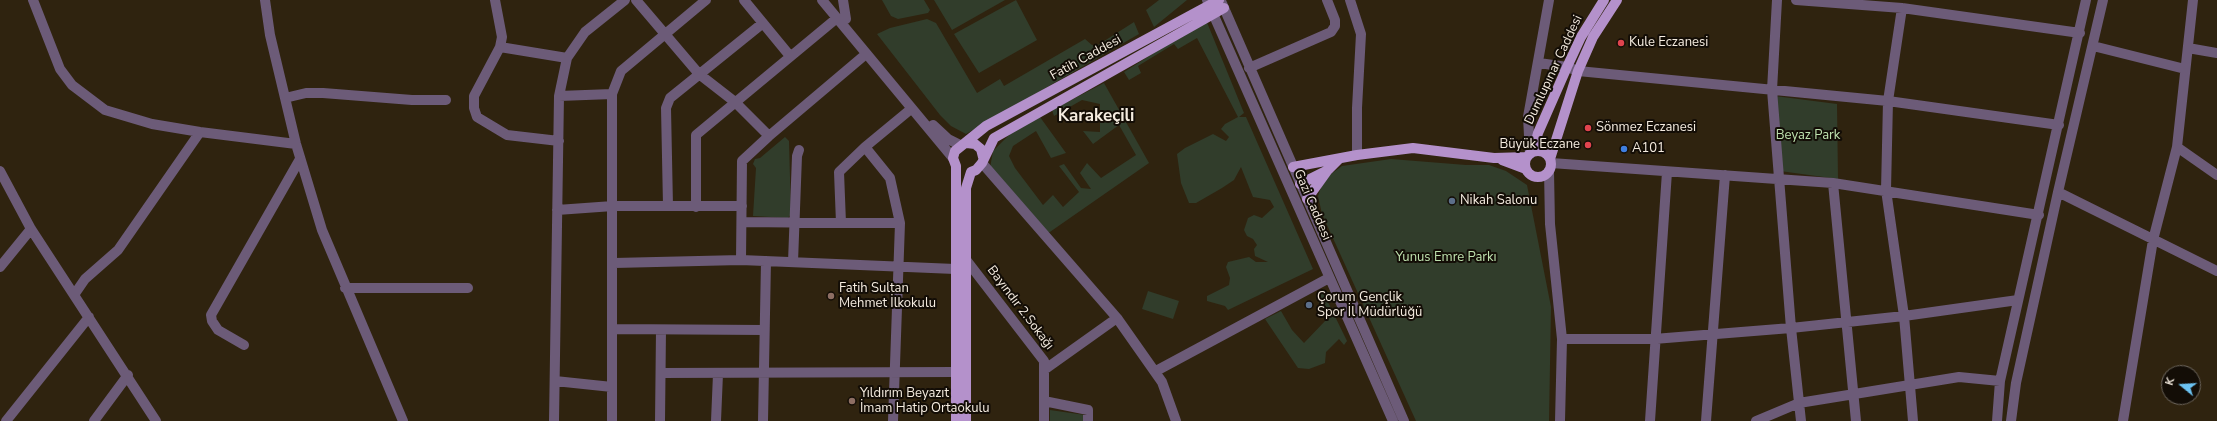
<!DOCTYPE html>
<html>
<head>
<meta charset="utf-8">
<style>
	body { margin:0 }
	#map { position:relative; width:2217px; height:421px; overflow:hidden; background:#2f230f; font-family:"Nunito Sans",sans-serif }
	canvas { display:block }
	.north { position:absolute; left:2161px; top:365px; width:40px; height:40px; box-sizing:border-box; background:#130d06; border:1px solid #6d665d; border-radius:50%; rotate:288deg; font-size:11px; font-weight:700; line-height:16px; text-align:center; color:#f5ece0 }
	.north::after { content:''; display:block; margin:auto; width:14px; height:18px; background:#6cc3f2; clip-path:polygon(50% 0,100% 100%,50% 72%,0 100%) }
</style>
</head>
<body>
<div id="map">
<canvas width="2217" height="421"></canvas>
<div class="north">K</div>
</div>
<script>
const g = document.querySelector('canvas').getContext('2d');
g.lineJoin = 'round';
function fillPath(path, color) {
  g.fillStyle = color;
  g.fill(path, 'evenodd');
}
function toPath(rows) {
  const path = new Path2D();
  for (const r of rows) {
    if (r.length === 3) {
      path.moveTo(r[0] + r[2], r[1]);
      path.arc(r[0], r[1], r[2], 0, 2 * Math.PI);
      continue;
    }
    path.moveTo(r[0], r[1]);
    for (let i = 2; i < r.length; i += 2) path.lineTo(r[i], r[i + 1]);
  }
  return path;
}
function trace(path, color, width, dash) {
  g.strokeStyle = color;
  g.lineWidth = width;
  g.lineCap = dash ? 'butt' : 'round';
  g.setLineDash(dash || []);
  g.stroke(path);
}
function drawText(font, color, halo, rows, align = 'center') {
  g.font = font + ' "Nunito Sans",sans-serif';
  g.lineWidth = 4;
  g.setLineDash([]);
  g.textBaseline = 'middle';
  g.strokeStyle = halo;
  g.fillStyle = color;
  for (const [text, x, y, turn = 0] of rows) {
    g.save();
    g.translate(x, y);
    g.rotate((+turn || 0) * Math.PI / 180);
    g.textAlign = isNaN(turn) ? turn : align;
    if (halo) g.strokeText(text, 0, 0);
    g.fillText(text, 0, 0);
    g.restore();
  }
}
fillPath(toPath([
	[882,0,924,0,930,10,928,13,898,19,891,16],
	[934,0,1005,0,952,30],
	[1016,0,1037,40,979,73,954,34],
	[1159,0,1187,0,1154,27,1146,10],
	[927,19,936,23,977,93,1000,79,1004,86,1085,39,1092,45,1098,45,1134,22,1139,34,966,134,951,126,940,115,877,34,890,28],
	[1206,20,1244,113,1239,117,1246,117,1313,269,1228,310,1225,306,1207,301,1207,296,1229,285,1230,278,1226,267,1228,262,1249,257,1256,262,1268,262,1255,256,1254,249,1257,245,1253,239,1247,236,1244,230,1248,218,1254,215,1262,218,1274,207,1270,200,1253,197,1241,167,1234,180,1222,188,1196,203,1189,203,1181,183,1177,154,1185,148,1213,134,1226,141,1229,137,1221,129,1225,124,1238,117,1197,38,1178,49,1174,44,1138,66,1141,73,1129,80,1124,72],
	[1104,83,1149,163,1047,234,990,168,993,151,1013,131,1040,117,1066,153,1051,158,1036,131,1013,146,1009,156,1015,168,1043,205,1053,195,1063,207,1079,192,1059,166,1064,164,1081,188,1091,189,1080,173,1087,163,1101,178,1136,155,1119,125,1093,144,1083,131,1100,132,1100,104,1082,100,1054,116,1052,110],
	[1775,96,1837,104,1838,179,1780,171],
	[785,137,789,141,791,214,788,218,753,216,756,168,753,164,755,159,760,158],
	[1391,159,1466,165,1489,165,1506,171,1527,185,1551,307,1549,421,1416,421,1322,214,1318,196,1324,179,1342,166],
	[1148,291,1179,301,1173,319,1142,309],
	[1323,292,1347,341,1344,345,1339,339,1326,352,1325,363,1309,369,1298,368,1265,319,1281,311,1292,330,1304,343,1326,320,1316,296],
	[1050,410,1085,415,1085,421,1050,421]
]), '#313d2b');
trace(toPath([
	[33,0,60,69,72,85,105,110,152,124,200,132,296,144],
	[265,0,270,35,296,144,322,230,403,421],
	[495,0,502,37,500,47,474,96,474,108,477,117,507,135,559,141],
	[636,0,699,74,735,102,769,136],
	[744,0,790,56],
	[822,0,953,158],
	[843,0,846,19],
	[1207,0,1393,421],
	[1350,0,1361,34,1357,108,1357,155],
	[1777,0,1772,90,1791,328,1801,421],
	[1796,0,1902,8,2080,33],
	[1221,1,1404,421],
	[1902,8,1888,101,1886,190,1904,316,1913,421],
	[2093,46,2185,69],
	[500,47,567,58],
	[2188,48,2217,53],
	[1539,63,1567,67,1578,71,1888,101,2059,125],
	[1249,68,1331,32,1335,26,1335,20,1327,0],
	[559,96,612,94],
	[285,98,306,93,323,93,412,100,446,100],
	[933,125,948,139,960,145],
	[2177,147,2217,175],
	[1530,154,1528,117,1549,0],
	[982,163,1117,318,1162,382,1176,421],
	[1551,163,1833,183,2039,215],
	[0,171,31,229,156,421],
	[1549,171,1550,224,1562,339,1560,421],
	[1833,183,1856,421],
	[2058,192,2217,271],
	[668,206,666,108,670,98,763,23],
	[696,207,696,135,837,18],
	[557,210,613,206,742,206],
	[742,222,841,223,839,172,865,147],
	[841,223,900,223],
	[741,260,742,161,769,136,866,54],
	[967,261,1044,361,1044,421],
	[793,262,797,156,799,150],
	[614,263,741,260,955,269],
	[0,267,31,229],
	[345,288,468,288],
	[74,295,85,279,118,250,200,132],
	[612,329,764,330],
	[1562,339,1654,339,1791,328,1904,316,2018,300],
	[244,345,218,330,212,321,211,315,300,159],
	[1044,370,1117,318],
	[1156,371,1329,278],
	[661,373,955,372],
	[555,381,612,387],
	[1044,401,1088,410,1088,421],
	[6,421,89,317],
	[94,421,128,375],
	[554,421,559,96,567,58,585,32,625,0],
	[612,421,612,94,621,71,706,0],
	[660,421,661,330],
	[716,421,718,374],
	[763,421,766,261],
	[893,421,900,223,890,178,865,147,911,109],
	[1650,421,1667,172],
	[1706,421,1725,175],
	[1756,421,1799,403,1959,377,2000,381],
	[1997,421,2000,381,2086,0],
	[2011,421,2016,383,2058,192,2103,0],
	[2123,421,2153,240,2177,147,2193,0]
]), '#6c5b78', 10);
trace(toPath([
	[967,143,975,144,981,149,983,157],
	[1538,164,13],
	[1533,152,1538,133,1567,67,1581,37,1604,0],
	[1550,159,1578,71,1593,37,1617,0],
	[1502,160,1526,169],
	[1293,167,1357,155,1413,148,1494,158,1527,157],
	[1300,184,1328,170,1339,159],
	[1307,199,1327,171],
	[956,421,956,166,953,158,955,151,986,126,1219,0],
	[966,421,966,188,971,172,976,170,982,163,994,138,1224,8]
]), '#b491cb', 10);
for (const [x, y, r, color] of [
	[1621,43,4,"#e0444e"],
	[1588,128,4,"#e0444e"],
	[1588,145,4,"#e0444e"],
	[1624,149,4,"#3f7fe0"],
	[1452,201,4,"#5c6f8a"],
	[831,296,4,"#8d6e63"],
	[1309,305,4,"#5c6f8a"],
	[852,401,4,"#8d6e63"]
]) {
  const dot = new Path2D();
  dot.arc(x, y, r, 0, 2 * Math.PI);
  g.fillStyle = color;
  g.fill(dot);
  trace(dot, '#130d06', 1.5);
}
drawText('13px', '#f5ece0', '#130d06', [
	["Kule Eczanesi",1629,43],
	["Sönmez Eczanesi",1596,128],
	["Büyük Eczane",1580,145,"right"],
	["A101",1632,149],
	["Nikah Salonu",1460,201],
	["Fatih Sultan",839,289],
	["Mehmet İlkokulu",839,304],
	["Çorum Gençlik",1317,298],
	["Spor İl Müdürlüğü",1317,313],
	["Yıldırım Beyazıt",860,394],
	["İmam Hatip Ortaokulu",860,409]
], 'left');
drawText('13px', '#f5ece0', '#130d06', [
	["Fatih Caddesi",1086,58,-29],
	["Dumlupınar Caddesi",1554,70,-65],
	["Gazi Caddesi",1312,205,67],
	["Bayındır 2.Sokağı",1020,308,53]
]);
drawText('13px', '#bee1ae', '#130d06', [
	["Beyaz Park",1808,136],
	["Yunus Emre Parkı",1446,258]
]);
drawText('bold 17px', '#f5ece0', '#130d06', [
	["Karakeçili",1096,117]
]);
</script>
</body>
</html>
